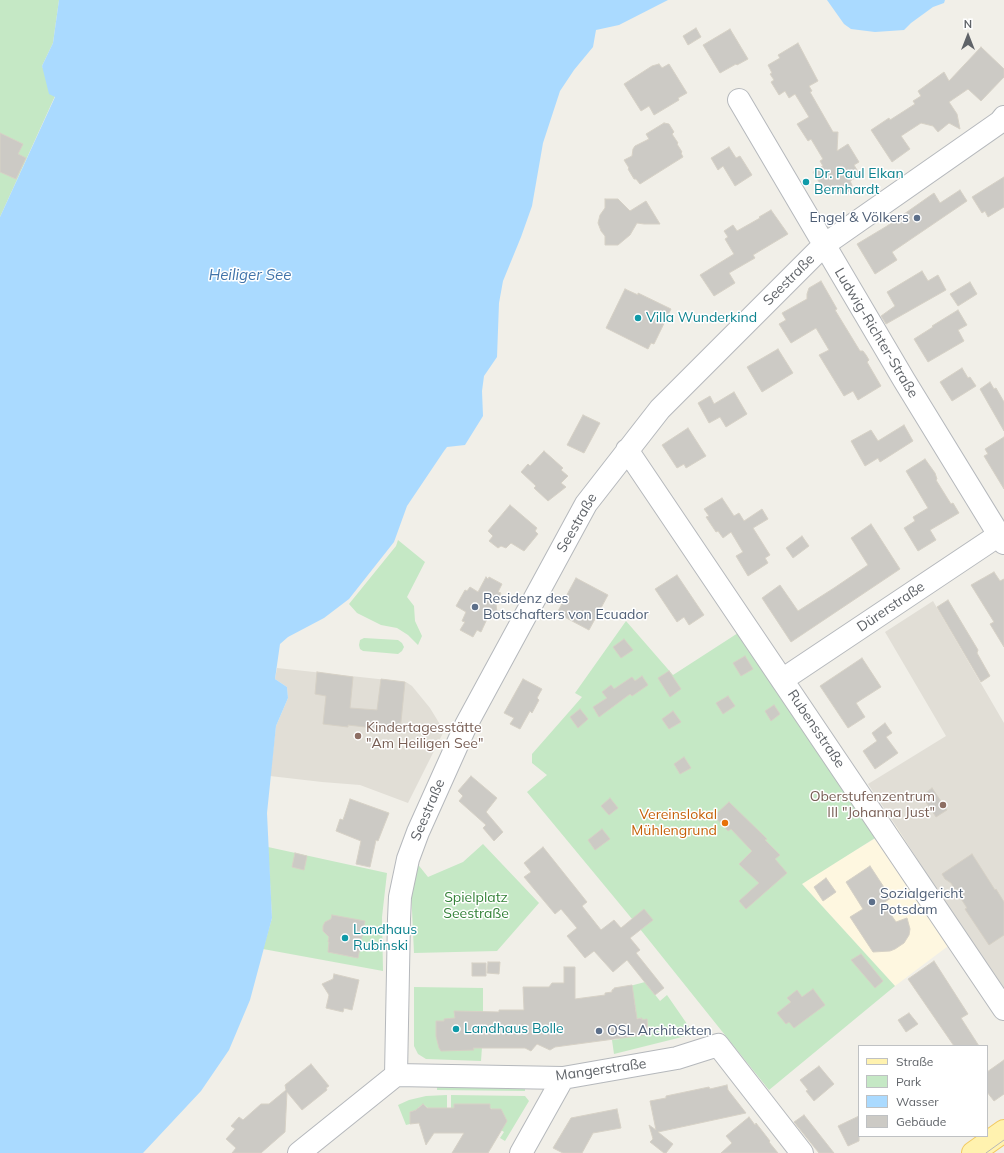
<!DOCTYPE html>
<html>
<head>
<meta charset="utf-8">
<style>
	body { margin:0 }
	#map { position:relative; width:1004px; height:1153px; overflow:hidden; background:#f1efe8; font-family:Mulish,sans-serif }
	canvas { display:block }
	.legend { position:absolute; left:858px; top:1045px; width:130px; height:92px; box-sizing:border-box; background:#fff; border:1px solid #bfc1c3; margin:0; padding:5px 7px; list-style:none; font-size:12px; color:#5f6368 }
	.legend li { display:flex; align-items:center; gap:8px; height:20px }
	.legend b { width:20px; border:1px solid #bfc1c3 }
	.north { position:absolute; left:948px; top:16px; width:40px; height:40px; -webkit-text-stroke:3px #fff; paint-order:stroke; rotate:0deg; font-size:11px; font-weight:700; line-height:16px; text-align:center; color:#5f6368 }
	.north::after { content:''; display:block; margin:auto; width:14px; height:18px; background:#5f6368; clip-path:polygon(50% 0,100% 100%,50% 72%,0 100%) }
</style>
</head>
<body>
<div id="map">
<canvas width="1004" height="1153"></canvas>
<ul class="legend">
<li><b style="height:5px;background:#fff2af"></b>Straße</li>
<li><b style="height:11px;background:#c5e8c5"></b>Park</li>
<li><b style="height:11px;background:#aadaff"></b>Wasser</li>
<li><b style="height:11px;background:#cccac5"></b>Gebäude</li>
</ul>
<div class="north">N</div>
</div>
<script>
const g = document.querySelector('canvas').getContext('2d');
g.lineJoin = 'round';
function fillPath(path, color) {
  g.fillStyle = color;
  g.fill(path, 'evenodd');
}
function toPath(rows) {
  const path = new Path2D();
  for (const r of rows) {
    path.moveTo(r[0], r[1]);
    for (let i = 2; i < r.length; i += 2) path.lineTo(r[i], r[i + 1]);
  }
  return path;
}
function trace(path, color, width, dash) {
  g.strokeStyle = color;
  g.lineWidth = width;
  g.lineCap = dash ? 'butt' : 'round';
  g.setLineDash(dash || []);
  g.stroke(path);
}
function drawText(font, color, halo, rows, align = 'center') {
  g.font = font + ' Mulish,sans-serif';
  g.lineWidth = 3;
  g.setLineDash([]);
  g.textBaseline = 'middle';
  g.strokeStyle = halo;
  g.fillStyle = color;
  for (const [text, x, y, turn = 0] of rows) {
    g.save();
    g.translate(x, y);
    g.rotate((+turn || 0) * Math.PI / 180);
    g.textAlign = isNaN(turn) ? turn : align;
    if (halo) g.strokeText(text, 0, 0);
    g.fillText(text, 0, 0);
    g.restore();
  }
}
fillPath(toPath([
	[896,826,964,934,895,986,801,883]
]), '#fef7e0');
fillPath(toPath([
	[933,601,1004,723,1004,995,896,826,868,784,946,736,885,632],
	[277,668,406,682,412,686,430,708,444,731,408,803,360,785,322,782,270,776,276,726,288,698,287,687,275,679]
]), '#e1ded6');
fillPath(toPath([
	[0,0,59,0,53,43,42,66,55,96,0,217],
	[398,540,425,562,407,597,414,606,415,621,422,636,418,645,408,635,397,628,381,625,357,613,349,604,396,546],
	[626,621,673,675,738,633,875,838,802,884,895,986,769,1090,628,914,527,792,547,775,532,763,532,754,582,697,575,693],
	[364,638,398,640,402,643,404,647,402,651,398,654,363,651,360,649,359,645,360,640],
	[483,844,539,903,497,951,414,953,411,889,416,862,428,877,463,862],
	[268,847,387,873,382,917,383,971,263,949,272,918],
	[645,982,660,1001,667,995,694,1034,614,1054,612,1040,620,1039,620,1035,644,1035,644,1032,648,1031,647,1020,642,1020,642,1018,636,1019,636,1010,630,986],
	[414,987,483,988,483,1033,481,1061,426,1059,418,1054,414,1046],
	[437,1086,525,1087,525,1091,437,1090],
	[447,1095,447,1108,429,1109,423,1104,418,1108,419,1109,410,1112,410,1124,406,1125,398,1105,409,1100,426,1096],
	[451,1095,525,1096,529,1101,505,1141,500,1138,504,1132,501,1130,491,1108,490,1108,490,1104,482,1104,481,1108,462,1104,454,1104,454,1108,451,1108]
]), '#c5e8c5');
fillPath(toPath([
	[59,0,668,0,619,25,596,30,593,47,574,70,560,91,543,143,532,206,521,237,503,281,499,303,497,357,484,376,482,391,483,416,465,445,447,447,444,451,407,506,394,542,349,599,324,618,288,637,280,644,275,679,287,687,288,698,276,726,267,813,272,918,250,1000,229,1050,201,1091,143,1153,0,1153,0,217,55,97,49,94,42,66,53,43],
	[827,0,945,0,944,3,933,7,911,23,904,30,875,32,851,29,844,24]
]), '#aadaff');
const building = toPath([
	[696,28,701,37,688,45,683,36,696,28],
	[730,29,748,59,737,65,736,64,720,73,703,45,730,29],
	[798,43,818,81,809,86,812,91,810,92,833,132,838,132,837,151,848,144,859,162,854,165,860,175,850,181,852,185,851,190,844,194,839,193,837,189,827,195,813,172,823,166,820,161,823,159,811,139,808,141,797,124,809,117,795,94,789,98,785,91,779,95,771,82,774,80,770,74,772,73,768,65,780,58,778,55,798,43],
	[981,47,1004,69,1004,77,981,101,968,89,949,102,957,114,960,129,949,123,938,132,933,126,921,123,901,136,910,149,892,162,871,130,889,118,890,120,915,104,913,101,921,96,918,91,944,72,949,81,981,47],
	[659,64,662,68,669,64,687,93,678,98,679,100,654,115,649,106,641,111,624,84,652,66,659,64],
	[664,123,669,124,674,132,672,134,678,143,677,144,682,152,681,153,683,157,640,184,636,179,634,179,628,169,629,168,624,160,632,156,633,149,635,146,649,139,646,134,664,123],
	[0,133,23,144,18,154,26,158,16,179,0,172,0,133],
	[729,147,736,158,740,156,752,175,735,186,723,166,718,170,711,158,729,147],
	[1004,177,1004,207,988,217,985,211,982,213,972,197,1004,177],
	[960,190,967,201,892,252,897,260,875,274,857,244,887,226,934,193,940,203,960,190],
	[605,199,618,199,630,211,646,201,660,224,644,224,637,223,630,235,618,245,605,245,605,236,601,231,598,223,600,215,605,208,605,199],
	[771,210,788,234,753,255,755,258,729,273,735,283,714,296,700,275,734,254,725,239,728,237,724,231,733,225,737,231,760,218,759,217,771,210],
	[922,271,928,281,938,275,946,290,886,324,881,316,895,306,887,292,922,271],
	[821,281,837,309,835,310,860,351,863,351,866,355,869,360,867,362,881,386,858,400,853,391,844,396,819,355,829,350,816,328,791,343,779,324,786,320,782,313,807,299,807,294,809,288,821,281],
	[970,282,977,294,958,306,950,294,970,282],
	[625,289,638,295,638,293,671,309,654,344,651,343,648,349,606,328,625,289],
	[958,310,967,325,958,330,964,341,928,362,914,339,933,327,932,326,958,310],
	[778,349,793,373,762,392,747,367,778,349],
	[962,368,968,378,970,377,976,386,952,401,940,382,962,368],
	[990,382,994,389,996,388,1004,402,1004,431,980,389,990,382],
	[734,392,747,414,726,427,720,417,709,423,698,403,710,396,714,404,734,392],
	[583,415,600,423,584,453,567,445,583,415],
	[904,425,913,441,880,462,878,458,865,466,851,441,871,430,878,441,904,425],
	[688,428,706,456,686,468,684,464,677,468,662,445,688,428],
	[1004,437,1004,489,984,456,988,454,985,449,1004,437],
	[544,451,563,468,561,470,568,476,561,483,566,487,548,501,534,488,536,486,521,472,528,464,530,466,544,451],
	[925,459,935,473,937,479,936,480,951,504,953,503,959,513,930,530,936,540,918,551,904,528,915,521,913,517,928,508,906,471,925,459],
	[722,498,734,516,739,513,744,521,762,509,768,519,753,528,770,555,765,558,768,563,748,576,736,556,743,552,731,532,723,538,718,531,716,532,706,517,709,516,704,509,722,498],
	[510,505,537,528,535,531,538,534,524,551,511,543,506,548,501,546,498,548,489,541,493,536,488,531,510,505],
	[871,524,900,569,791,642,762,598,780,585,798,611,834,588,868,565,851,538,871,524],
	[802,536,809,546,793,558,786,548,802,536],
	[994,572,1000,581,1004,579,1004,647,990,624,994,622,971,585,994,572],
	[677,575,704,615,689,625,684,617,677,622,655,589,677,575],
	[486,577,488,579,489,577,502,584,498,592,501,593,496,604,497,612,494,618,487,619,481,632,477,630,473,637,460,630,465,622,462,621,466,612,456,606,465,590,467,591,470,587,478,592,486,577],
	[576,578,608,595,589,630,557,613,576,578],
	[948,600,978,650,977,653,990,676,981,682,937,607,948,600],
	[624,639,633,650,621,658,613,647,624,639],
	[745,656,753,669,741,676,733,663,745,656],
	[862,658,881,687,856,703,865,717,848,728,820,686,862,658],
	[669,671,681,689,670,697,658,678,669,671],
	[317,672,353,677,350,708,377,710,381,679,405,682,400,731,348,725,348,727,323,724,326,696,315,694,317,672],
	[642,676,648,685,632,696,630,694,599,717,593,707,607,698,602,692,611,685,614,689,632,677,635,681,642,676],
	[523,679,542,689,537,698,539,700,532,713,530,711,520,729,510,724,514,718,504,713,523,679],
	[728,696,735,706,723,714,716,703,728,696],
	[774,705,780,714,771,721,765,711,774,705],
	[580,709,588,719,578,728,570,717,580,709],
	[673,711,681,722,669,729,662,719,673,711],
	[885,723,892,733,886,737,898,753,875,769,863,751,877,741,872,733,885,723],
	[684,757,691,768,680,774,674,764,684,757],
	[471,776,497,798,486,812,503,832,494,841,483,828,486,825,459,801,463,796,458,791,471,776],
	[932,788,947,810,936,817,922,796,932,788],
	[610,798,618,808,609,815,601,806,610,798],
	[350,799,389,813,378,841,376,840,370,867,356,864,361,841,336,831,340,819,343,820,350,799],
	[729,802,767,839,765,840,780,855,775,859,787,873,746,909,739,901,759,883,739,864,752,851,731,829,728,831,714,816,729,802],
	[602,829,610,839,595,850,588,840,602,829],
	[543,847,587,902,582,906,601,930,614,920,621,928,644,909,653,920,630,938,640,950,636,953,664,988,655,995,627,960,613,972,594,951,585,958,567,936,577,928,561,909,555,914,524,877,531,872,524,863,543,847],
	[295,853,307,856,304,870,292,867,295,853],
	[972,854,995,890,996,889,1004,902,1004,935,989,945,965,909,967,908,951,883,945,879,942,874,972,854],
	[870,866,891,898,883,903,896,922,907,918,910,929,909,935,904,943,895,949,890,951,873,952,850,917,863,909,846,882,870,866],
	[826,878,836,892,823,901,814,887,826,878],
	[332,915,365,921,358,958,328,952,329,942,328,942,329,937,323,931,323,926,325,922,331,919,332,915],
	[861,954,883,981,875,988,851,960,861,954],
	[934,961,968,1014,961,1018,979,1046,954,1046,908,979,934,961],
	[488,962,500,962,499,974,487,973,488,962],
	[472,963,486,963,486,976,472,976,472,963],
	[564,967,575,967,575,999,605,995,605,993,612,992,612,990,614,989,614,988,632,985,637,1019,642,1018,642,1020,647,1019,648,1031,644,1032,644,1035,555,1047,550,1050,537,1044,531,1051,525,1048,473,1048,474,1050,441,1051,439,1048,436,1036,436,1021,444,1021,444,1019,455,1018,454,1011,499,1012,499,1010,524,1010,523,987,549,987,552,983,564,983,564,967],
	[334,974,359,980,352,1010,344,1008,343,1012,326,1008,329,995,322,984,333,979,334,974],
	[813,989,825,1005,794,1028,789,1022,786,1024,777,1013,791,1002,787,998,797,990,802,997,813,989],
	[909,1013,918,1024,906,1032,898,1020,909,1013],
	[1004,1060,1004,1094,994,1101,987,1092,987,1072,1004,1060],
	[311,1064,329,1086,326,1088,327,1090,302,1110,287,1092,285,1132,261,1153,232,1153,236,1148,226,1139,235,1129,231,1126,239,1117,243,1120,261,1104,269,1104,286,1090,285,1085,311,1064],
	[819,1066,834,1084,814,1101,806,1091,808,1090,800,1080,819,1066],
	[727,1085,728,1090,746,1113,658,1132,673,1144,666,1153,664,1153,650,1142,653,1139,649,1125,656,1130,650,1101,666,1098,666,1096,709,1087,710,1089,727,1085],
	[423,1104,427,1108,454,1108,454,1104,490,1104,490,1108,491,1109,501,1109,507,1121,488,1153,452,1153,464,1133,434,1133,426,1145,419,1123,410,1124,410,1112,416,1110,423,1104],
	[617,1109,621,1128,593,1133,582,1153,563,1153,553,1148,571,1118,617,1109],
	[804,1115,834,1153,819,1153,794,1122,804,1115],
	[859,1116,859,1141,848,1146,838,1126,859,1116],
	[749,1117,755,1125,756,1123,770,1141,769,1142,778,1153,721,1153,732,1143,726,1136,749,1117]
]);
fillPath(building, '#cccac5');
trace(building, '#d6d1c6', 1);
const minor = toPath([
	[739,100,904,380,1004,543],
	[627,450,1004,1009],
	[782,680,999,535],
	[396,1075,399,919,400,897,408,859,418,832,466,725,586,504,660,409,824,245,1000,122,1004,117],
	[299,1153,396,1075,563,1078,677,1058,718,1045,802,1153],
	[521,1153,563,1078]
]);
const major = toPath([
	[973,1153,1004,1131]
]);
trace(minor, '#b5b8bc', 24);
trace(major, '#f2c960', 24);
trace(minor, '#fff', 22);
trace(major, '#fff2af', 22);
trace(toPath([
	[986,1153,1004,1140]
]), '#b6b7b8', 1);
for (const [x, y, r, color] of [
	[806,182,4,"#0f9aa8"],
	[917,218,4,"#5c6f8a"],
	[638,318,4,"#0f9aa8"],
	[475,607,4,"#5c6f8a"],
	[358,736,4,"#8d6e63"],
	[943,805,4,"#8d6e63"],
	[725,823,4,"#e8710a"],
	[872,902,4,"#5c6f8a"],
	[345,938,4,"#0f9aa8"],
	[456,1029,4,"#0f9aa8"],
	[599,1031,4,"#5c6f8a"]
]) {
  const dot = new Path2D();
  dot.arc(x, y, r, 0, 2 * Math.PI);
  g.fillStyle = color;
  g.fill(dot);
  trace(dot, '#fff', 1.5);
}
drawText('14px', '#0d838f', '#fff', [
	["Dr. Paul Elkan",814,174],
	["Bernhardt",814,190],
	["Villa Wunderkind",646,318],
	["Landhaus",353,930],
	["Rubinski",353,946],
	["Landhaus Bolle",464,1029]
], 'left');
drawText('14px', '#4e5e75', '#fff', [
	["Engel & Völkers",909,218,"right"],
	["Residenz des",483,599],
	["Botschafters von Ecuador",483,615],
	["Sozialgericht",880,894],
	["Potsdam",880,910],
	["OSL Architekten",607,1031]
], 'left');
drawText('14px', '#5f6368', '#fff', [
	["Seestraße",789,280,-45],
	["Ludwig-Richter-Straße",876,333,59],
	["Seestraße",577,523,-60],
	["Dürerstraße",891,607,-34],
	["Rubensstraße",816,729,56],
	["Seestraße",428,810,-67],
	["Mangerstraße",601,1070,-8]
]);
drawText('14px', '#785e54', '#fff', [
	["Kindertagesstätte",366,728],
	["\"Am Heiligen See\"",366,744],
	["Oberstufenzentrum",935,797,"right"],
	["III \"Johanna Just\"",935,813,"right"]
], 'left');
drawText('14px', '#c56008', '#fff', [
	["Vereinslokal",717,815],
	["Mühlengrund",717,831]
], 'right');
drawText('14px', '#348238', '#fff', [
	["Spielplatz",476,898],
	["Seestraße",476,914]
]);
drawText('italic 15px', '#4174aa', '#fff', [
	["Heiliger See",250,275]
]);
</script>
</body>
</html>
